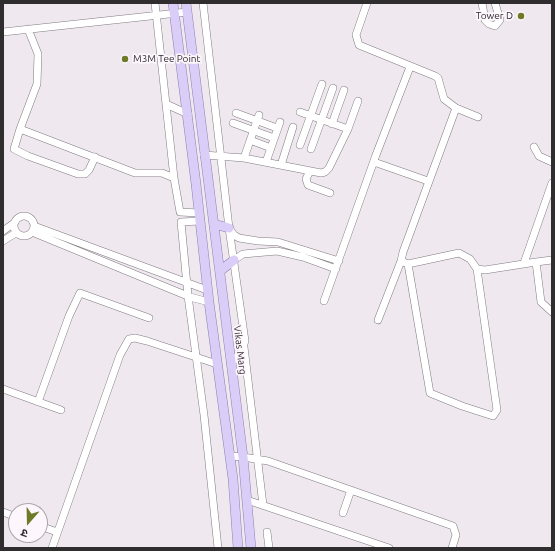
<!DOCTYPE html>
<html>
<head>
<meta charset="utf-8">
<style>
	body { margin:0 }
	#map { position:relative; width:555px; height:551px; overflow:hidden; background:#efe9ef; font-family:Ubuntu,"Noto Sans Devanagari",sans-serif }
	canvas { display:block }
	.frame { position:absolute; inset:0; border:4px solid #302d2f; pointer-events:none }
	.north { position:absolute; left:8px; top:503px; width:40px; height:40px; box-sizing:border-box; background:#fdf6fc; border:1px solid #aba6aa; border-radius:50%; rotate:200deg; font-size:11px; font-weight:700; line-height:16px; text-align:center; color:#302d2f }
	.north::after { content:''; display:block; margin:auto; width:14px; height:18px; background:#6e7a26; clip-path:polygon(50% 0,100% 100%,50% 72%,0 100%) }
</style>
</head>
<body>
<div id="map">
<canvas width="555" height="551"></canvas>
<div class="frame"></div>
<div class="north">उ</div>
</div>
<script>
const g = document.querySelector('canvas').getContext('2d');
g.lineJoin = 'round';
function toPath(rows) {
  const path = new Path2D();
  for (const r of rows) {
    if (r.length === 3) {
      path.moveTo(r[0] + r[2], r[1]);
      path.arc(r[0], r[1], r[2], 0, 2 * Math.PI);
      continue;
    }
    path.moveTo(r[0], r[1]);
    for (let i = 2; i < r.length; i += 2) path.lineTo(r[i], r[i + 1]);
  }
  return path;
}
function trace(path, color, width, dash) {
  g.strokeStyle = color;
  g.lineWidth = width;
  g.lineCap = dash ? 'butt' : 'round';
  g.setLineDash(dash || []);
  g.stroke(path);
}
function drawText(font, color, halo, rows, align = 'center') {
  g.font = font + ' Ubuntu,sans-serif';
  g.lineWidth = 3.5;
  g.setLineDash([]);
  g.textBaseline = 'middle';
  g.strokeStyle = halo;
  g.fillStyle = color;
  for (const [text, x, y, turn = 0] of rows) {
    g.save();
    g.translate(x, y);
    g.rotate((+turn || 0) * Math.PI / 180);
    g.textAlign = isNaN(turn) ? turn : align;
    if (halo) g.strokeText(text, 0, 0);
    g.fillText(text, 0, 0);
    g.restore();
  }
}
const minor = toPath([
	[155,3,174,178,180,212,199,213],
	[203,3,229,228,245,341,241,352,231,364],
	[367,3,356,35,359,45,435,76,438,78,444,99,456,108,478,117],
	[482,3,485,20,489,24,495,26,500,20,495,3],
	[28,29,38,54,37,84,20,129,135,173,162,173,174,178],
	[3,32,187,12],
	[166,104,188,114],
	[456,108,403,252,401,261,408,264,459,253,470,259,477,269,485,270,536,262,541,302,552,312],
	[300,112,348,129],
	[236,113,277,128],
	[233,123,274,138],
	[332,124,344,90],
	[20,129,14,149,28,156,78,174,85,174,89,170,95,157],
	[250,140,271,148],
	[300,145,322,84],
	[534,147,539,156,552,162],
	[311,149,333,88],
	[204,155,244,158,321,173,325,172,329,168,348,129,358,101],
	[244,158,259,115],
	[266,162,280,122],
	[374,162,428,181],
	[281,165,293,127],
	[310,171,306,179,308,185,330,193],
	[24,226,10],
	[200,221,181,222,188,296,204,415,218,548],
	[34,226,207,290],
	[229,228,234,235,239,238,258,241,278,242,339,261],
	[3,231,14,223],
	[32,232,190,297,209,302],
	[3,241,14,234,18,234],
	[234,260,243,254,277,251,303,257,336,269],
	[536,262,552,260],
	[524,263,552,183],
	[408,264,430,393,462,406,493,416,497,410,477,269],
	[324,301,376,155,410,67],
	[378,320,401,261],
	[244,347,263,505],
	[3,389,61,410],
	[38,402,69,316,80,293,149,318],
	[230,456,243,457,268,461,453,526,456,535,452,548],
	[247,500,389,548],
	[3,512,16,517],
	[343,513,351,490],
	[40,526,57,532],
	[267,532,269,548],
	[52,548,120,355,129,339,135,338,147,341,217,364]
]);
const major = toPath([
	[173,3,196,184,209,302,233,479,238,548],
	[186,3,243,457,251,548],
	[214,224,229,228],
	[220,271,234,260]
]);
trace(minor, '#807b80', 8);
trace(major, '#8e80ae', 10);
trace(minor, '#fff', 7);
trace(major, '#dacdf7', 9);
for (const [x, y, r, color] of [
	[521,16,4,"#6e7a26"],
	[125,59,4,"#6e7a26"]
]) {
  const dot = new Path2D();
  dot.arc(x, y, r, 0, 2 * Math.PI);
  g.fillStyle = color;
  g.fill(dot);
  trace(dot, '#fdf6fc', 1.5);
}
drawText('10px', '#302d2f', '#fdf6fc', [
	["Tower D",513,16],
	["M3M Tee Point",133,59,"left"]
], 'right');
drawText('10px', '#302d2f', '#fdf6fc', [
	["Vikas Marg",240,350,83]
]);
</script>
</body>
</html>
